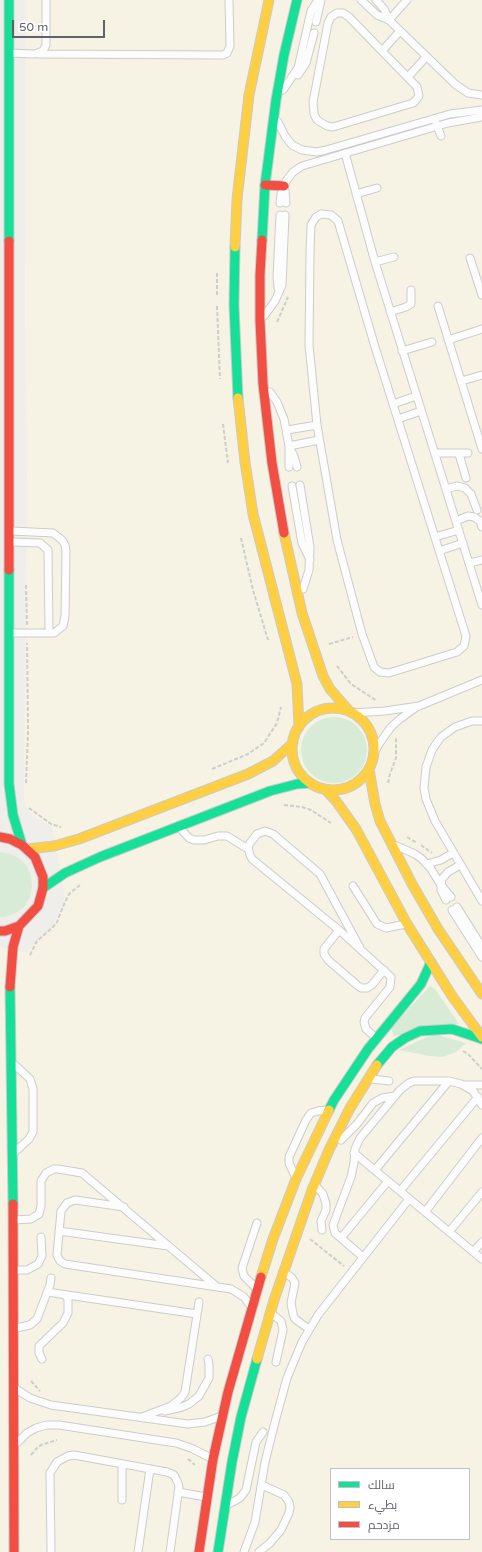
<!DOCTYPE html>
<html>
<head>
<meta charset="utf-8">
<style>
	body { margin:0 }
	#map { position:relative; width:482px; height:1552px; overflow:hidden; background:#efeeea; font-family:"Varela Round",Cairo,sans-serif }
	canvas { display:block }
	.legend { position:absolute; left:330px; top:1468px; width:140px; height:72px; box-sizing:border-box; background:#fff; border:1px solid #bfc1c3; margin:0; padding:5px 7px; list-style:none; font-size:12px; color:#5f6368 }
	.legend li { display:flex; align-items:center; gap:8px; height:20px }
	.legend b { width:20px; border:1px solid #bfc1c3 }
	.scale { position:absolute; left:12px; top:20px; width:93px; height:18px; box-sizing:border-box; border:2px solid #5f6368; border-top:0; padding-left:5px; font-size:12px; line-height:14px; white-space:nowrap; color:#5f6368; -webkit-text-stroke:3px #fff; paint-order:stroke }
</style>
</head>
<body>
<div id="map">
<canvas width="482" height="1552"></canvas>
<ul class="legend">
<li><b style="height:5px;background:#16e098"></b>سالك</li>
<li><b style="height:5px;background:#ffcf43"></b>بطيء</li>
<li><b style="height:5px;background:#f24e42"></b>مزدحم</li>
</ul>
<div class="scale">50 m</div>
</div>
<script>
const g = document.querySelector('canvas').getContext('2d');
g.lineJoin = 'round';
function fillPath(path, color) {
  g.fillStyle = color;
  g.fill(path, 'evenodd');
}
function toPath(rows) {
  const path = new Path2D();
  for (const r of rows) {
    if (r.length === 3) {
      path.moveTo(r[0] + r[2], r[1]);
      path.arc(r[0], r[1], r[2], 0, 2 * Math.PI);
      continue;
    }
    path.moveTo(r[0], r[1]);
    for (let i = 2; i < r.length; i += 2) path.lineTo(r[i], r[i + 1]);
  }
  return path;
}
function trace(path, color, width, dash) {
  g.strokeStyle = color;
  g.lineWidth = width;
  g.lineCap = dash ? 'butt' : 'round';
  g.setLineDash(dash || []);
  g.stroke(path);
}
fillPath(toPath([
	[26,0,482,0,482,1552,0,1552,0,947,27,953,33,944,52,928,60,914,65,897,52,827,33,816,27,809,24,799,27,475,25,314],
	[331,1469,469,1469,469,1539,331,1539]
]), '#f7f3e4');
fillPath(toPath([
	[334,750,33],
	[0,852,10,854,19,858,27,866,31,876,32,887,30,897,24,907,16,913,5,917,0,917],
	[430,986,435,989,459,1024,394,1036,391,1028],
	[434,1034,466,1043,456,1052,443,1057,429,1056,399,1050]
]), '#d8ebd6');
const lane = toPath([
	[361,0,377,15,389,20,455,84,468,93,482,95],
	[376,0,384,9,389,20],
	[337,13,343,13,349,17,417,87,419,96,416,100,413,103,333,127,327,126,317,120,314,114,313,102,328,23,331,17,337,13],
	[389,20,407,0],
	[316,22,321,0],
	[382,51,400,31],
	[9,53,34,54,43,51,46,45,46,0],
	[38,54,223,55,227,53,230,46,229,0],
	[298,75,306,63,314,33],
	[408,77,426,57],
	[283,90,298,68,311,11,318,0],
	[278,122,285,136,292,145,302,150,317,152,326,150,450,114,482,110],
	[436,123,441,136],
	[345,153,375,262,482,605],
	[285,190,286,203],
	[356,194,377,188],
	[280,203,281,194,286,181,293,172,302,166,448,123,482,117],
	[321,214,331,215,338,221,375,347,466,636,464,646,457,652,389,673,380,672,374,667,362,634,337,540,317,425,309,345,310,252,311,225,316,217,321,214],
	[470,258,482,295],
	[375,262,394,257],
	[278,288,277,277,280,215],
	[438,306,482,449],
	[390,312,406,307,411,304,411,290],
	[264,316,275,301,282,285,285,215],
	[448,340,482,329],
	[402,351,432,342],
	[461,381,482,375],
	[270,392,277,402,284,419,289,446,289,467],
	[393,404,416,396],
	[398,419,421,411],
	[287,430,317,425],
	[289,446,319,440],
	[289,446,294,456,297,467],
	[435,453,468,453],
	[459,454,466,478],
	[300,485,310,547,309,570,303,589],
	[292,486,302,543,310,560],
	[446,489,457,486,465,488,471,494,477,510],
	[456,521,468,516,474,517,480,521,482,527],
	[435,537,459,530],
	[11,542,40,543,48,550,49,633],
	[439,551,463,543],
	[470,563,482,560],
	[9,633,54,633,63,626,65,616,66,551,65,545,62,540,53,533,11,531],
	[352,713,385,711,419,706,482,680],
	[482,721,472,721,455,727,441,737,436,744,432,750,426,767,424,788,426,799,435,821,482,901],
	[374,753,379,744,391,727,400,719,415,708],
	[180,828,189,838,194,840,204,840,218,836,227,836,248,849],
	[397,846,415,854,422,859,431,869,441,885,451,897],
	[427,864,441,860,453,853],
	[353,886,377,924,386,928,406,924],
	[446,900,441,890,441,885,442,879,448,872,460,865],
	[457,907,482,947],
	[452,910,482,957],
	[339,930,324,949,324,954,328,960,357,985,361,988,367,988,372,985,384,970],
	[360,948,320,874,273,834,265,831,257,834,250,843,248,847,250,855,252,859,339,930,391,977,390,987,365,1018,364,1022,366,1029,376,1038],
	[15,1065,30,1079,33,1089,33,1132,29,1139,15,1152],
	[372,1079,389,1081],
	[465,1085,482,1085],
	[341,1140,357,1124,373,1103,382,1098,395,1096],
	[354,1153,482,1259],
	[375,1170,449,1081],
	[295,1176,289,1163,289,1157,306,1120,311,1113,318,1111,326,1110],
	[316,1186,323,1194,326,1204,326,1210,321,1221,322,1230],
	[400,1191,478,1097],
	[124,1207,75,1200,67,1203,61,1211,57,1255,60,1261,65,1264,231,1289,244,1297,249,1304],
	[425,1212,482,1138],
	[14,1220,31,1219,39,1214,41,1206,41,1181,46,1173,54,1169,58,1169,82,1173,216,1286],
	[59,1231,168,1246],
	[449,1232,482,1192],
	[341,1238,388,1181],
	[473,1252,482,1242],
	[363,1257,335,1233,333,1225,351,1177,354,1163,355,1149,360,1138,400,1090,409,1083,414,1081,449,1081,461,1084,473,1091,482,1105],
	[14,1270,27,1270,38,1264,42,1256,41,1237],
	[284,1272,292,1278,295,1283,291,1303,293,1314,295,1319,309,1329],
	[255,1287,244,1276,242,1268,257,1223],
	[47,1292,197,1314],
	[272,1314,281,1321,283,1330,276,1362],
	[16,1328,30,1325,37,1319,50,1285,51,1278],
	[42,1359,39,1353,39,1346,63,1323,68,1313,68,1299,65,1295],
	[16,1389,30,1398,51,1405,188,1424,205,1422,219,1417],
	[165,1411,182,1407,189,1404,199,1396,209,1378,209,1365,208,1359],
	[142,1417,171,1406,181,1398,185,1392,199,1302],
	[18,1442,27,1433,36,1428,47,1425,59,1425,176,1443,191,1448,211,1458],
	[178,1492,206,1497],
	[122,1500,122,1464],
	[227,1505,240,1498,246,1490,256,1442,263,1432],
	[51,1552,50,1473,57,1462,68,1456,74,1455,167,1472,174,1475,178,1483,179,1487,170,1552],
	[138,1552,150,1469],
	[244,1552,255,1522,265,1462,275,1422,287,1378,302,1342,318,1315,409,1199],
	[259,1552,270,1543,281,1530,289,1513,290,1507,289,1502,284,1495,262,1485]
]);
const fast = toPath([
	[9,0,9,241],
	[262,240,265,185,276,100,284,55,297,0],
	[235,247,234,305,238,398],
	[9,570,9,784,13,815,22,845],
	[43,888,65,873,100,857,270,791,297,784,310,783],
	[10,987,13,1204],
	[377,1065,392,1047,405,1038,420,1031,452,1029,482,1039],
	[329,1110,334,1100,368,1049,421,984,431,962],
	[218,1552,232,1462,241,1417,257,1359]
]);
const slow = toPath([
	[235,247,237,199,249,95,269,0],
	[238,398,245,462,253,514,297,684,299,727],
	[284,533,302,613,323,676,330,689,350,712],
	[333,749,41],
	[369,769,375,804,380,821,412,884,438,929,482,994],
	[325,789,336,801,356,829,407,924,452,996,482,1037],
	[28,849,54,846,79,839,248,774,273,761,293,743],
	[261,1277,273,1239,296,1179,329,1110],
	[257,1359,274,1300,312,1190,329,1150,350,1108,377,1065]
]);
const jam = toPath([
	[265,185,284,186],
	[262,240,260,275,260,321,263,384,272,463,284,533],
	[9,241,9,570],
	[0,837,10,839,22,845,35,857,43,877,43,888,38,906,19,926,5,931,0,931],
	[10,987,13,947,19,926],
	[13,1204,14,1552],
	[199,1552,213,1459,228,1392,261,1277]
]);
trace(lane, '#cbcccc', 9);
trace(fast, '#cacacb', 11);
trace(slow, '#cacacb', 11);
trace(jam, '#cacacb', 11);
trace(toPath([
	[217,295,217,272],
	[217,306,220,379],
	[277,322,288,297],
	[223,424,228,463],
	[241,538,253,590,268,640],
	[26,585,27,625],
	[329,644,353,637],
	[337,666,351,684,377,701],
	[212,769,248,754,264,743,277,723,281,707],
	[26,783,28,731,27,643],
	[388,783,390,774,396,758,396,737],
	[284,805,302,807,311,810,331,823],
	[29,808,51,824,61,827],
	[407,837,417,843],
	[421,845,432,853],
	[30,955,37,941,53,927,57,922,65,902,69,894,80,885],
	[463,1051,468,1054,482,1069],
	[310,1239,344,1266],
	[31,1381,40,1391],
	[31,1455,37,1448,41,1445,57,1440],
	[188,1459,195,1465]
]), '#cacfcc', 2, [4, 2]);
trace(lane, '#fdfcfc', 7);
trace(fast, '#16e098', 9);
trace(slow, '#ffcf43', 9);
trace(jam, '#f24e42', 9);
</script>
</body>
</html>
